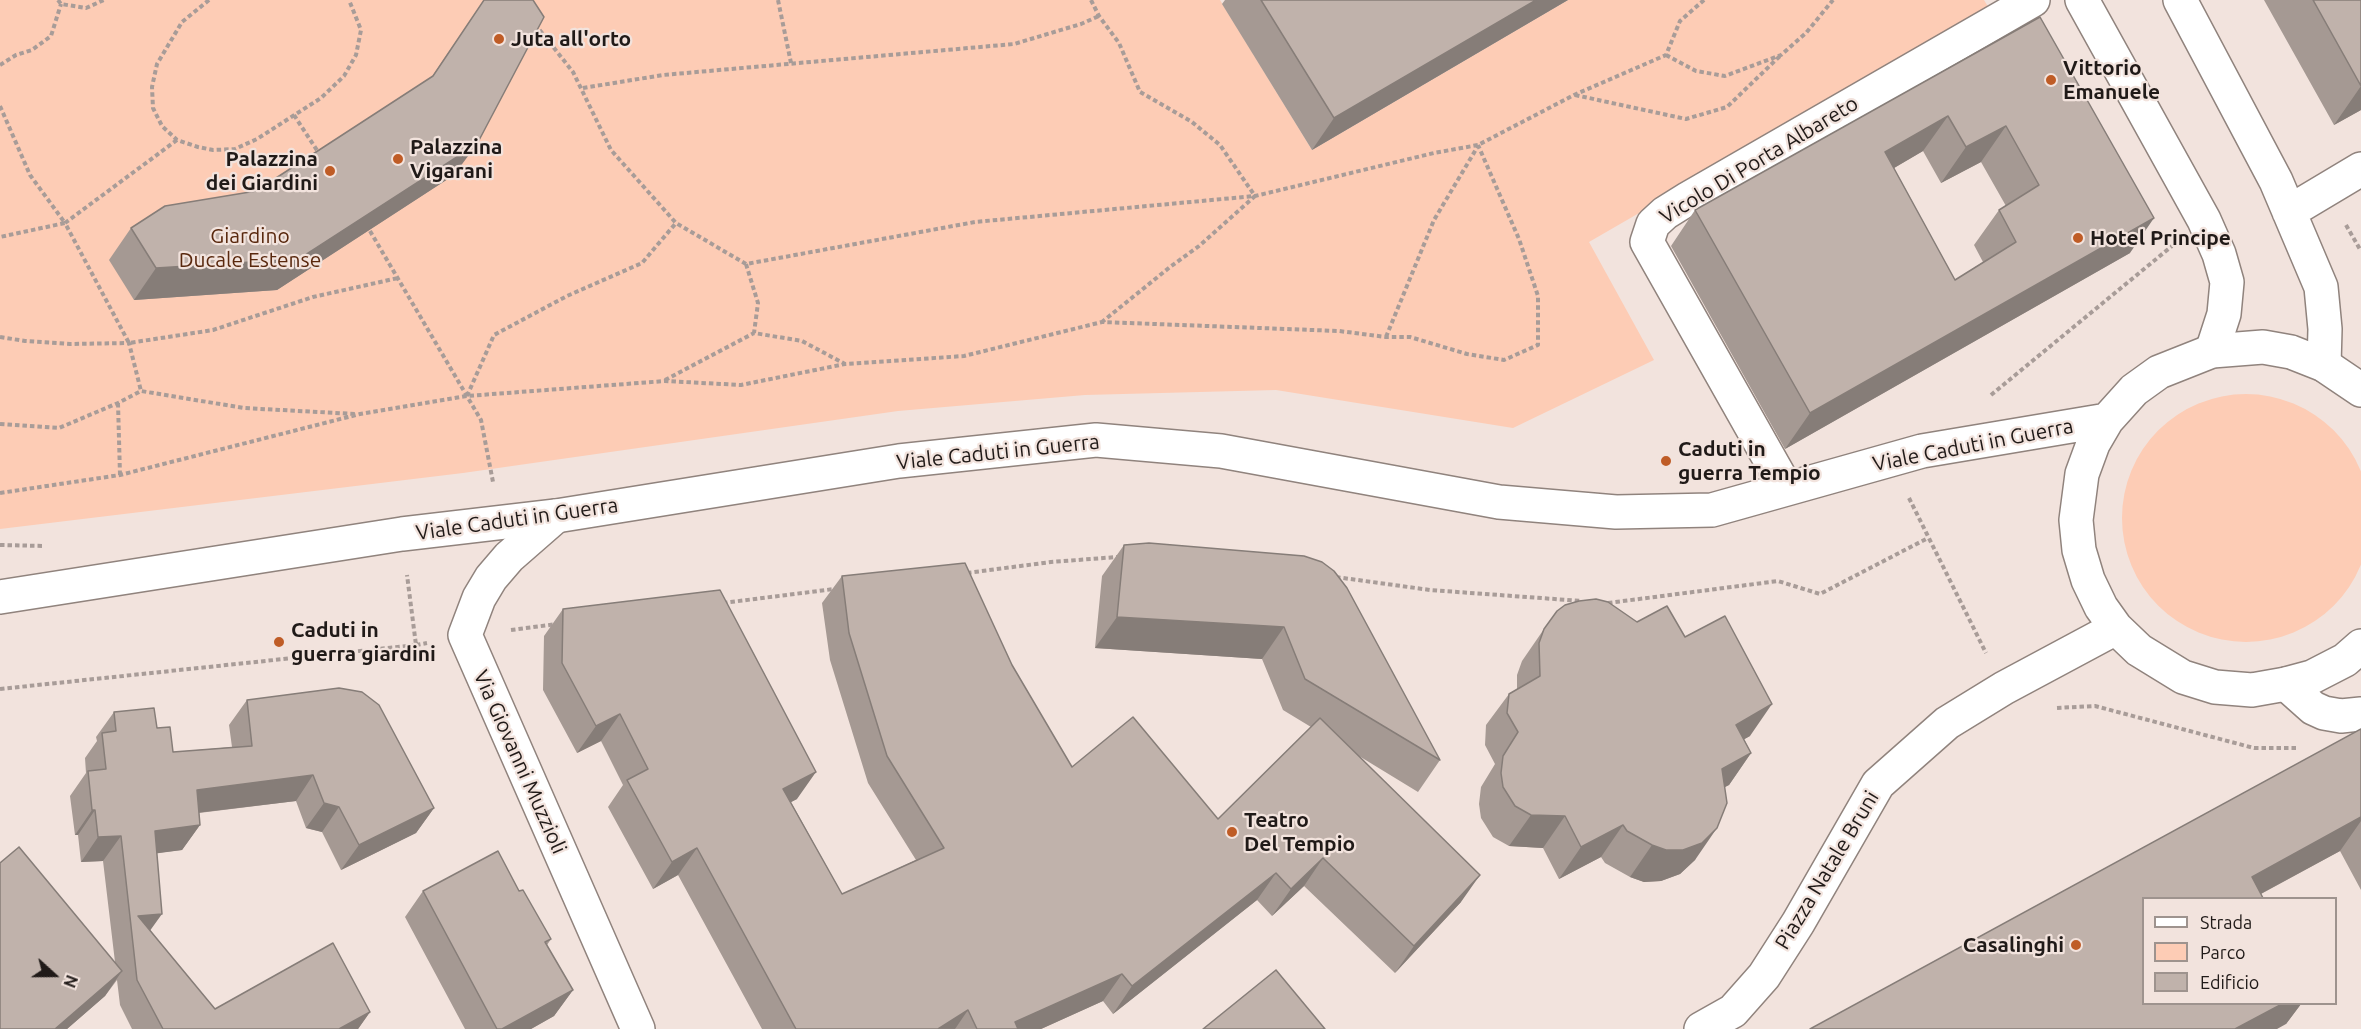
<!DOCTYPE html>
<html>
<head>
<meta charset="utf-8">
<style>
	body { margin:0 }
	#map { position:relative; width:2361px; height:1029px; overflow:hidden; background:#f2e3dd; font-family:Ubuntu,sans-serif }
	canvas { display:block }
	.legend { position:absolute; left:2142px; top:897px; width:195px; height:108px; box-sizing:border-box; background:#f2e3dd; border:2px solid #9e938e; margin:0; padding:8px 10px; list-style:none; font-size:18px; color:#201a18 }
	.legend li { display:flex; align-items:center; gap:12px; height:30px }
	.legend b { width:30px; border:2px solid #9e938e }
	.north { position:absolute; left:24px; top:945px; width:60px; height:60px; -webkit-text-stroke:4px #f2e3dd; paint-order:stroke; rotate:111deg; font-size:16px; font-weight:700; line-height:24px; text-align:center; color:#201a18 }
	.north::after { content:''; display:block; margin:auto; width:21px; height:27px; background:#201a18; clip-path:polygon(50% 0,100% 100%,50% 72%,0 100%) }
</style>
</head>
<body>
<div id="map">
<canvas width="2361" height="1029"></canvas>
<ul class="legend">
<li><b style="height:8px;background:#fff"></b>Strada</li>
<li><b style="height:16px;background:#fdccb5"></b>Parco</li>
<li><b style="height:16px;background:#c0b2ab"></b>Edificio</li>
</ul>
<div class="north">N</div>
</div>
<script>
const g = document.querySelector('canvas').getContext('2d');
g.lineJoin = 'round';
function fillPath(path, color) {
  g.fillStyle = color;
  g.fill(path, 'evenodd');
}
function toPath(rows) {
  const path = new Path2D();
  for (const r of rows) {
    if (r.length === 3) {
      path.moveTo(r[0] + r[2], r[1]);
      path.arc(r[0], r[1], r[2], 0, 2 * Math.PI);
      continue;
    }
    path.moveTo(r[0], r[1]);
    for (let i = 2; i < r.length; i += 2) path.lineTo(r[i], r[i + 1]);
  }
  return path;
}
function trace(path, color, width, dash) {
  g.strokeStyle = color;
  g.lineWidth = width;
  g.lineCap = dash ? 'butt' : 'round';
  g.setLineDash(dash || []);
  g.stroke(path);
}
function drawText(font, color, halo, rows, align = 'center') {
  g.font = font + ' Ubuntu,sans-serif';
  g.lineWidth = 4.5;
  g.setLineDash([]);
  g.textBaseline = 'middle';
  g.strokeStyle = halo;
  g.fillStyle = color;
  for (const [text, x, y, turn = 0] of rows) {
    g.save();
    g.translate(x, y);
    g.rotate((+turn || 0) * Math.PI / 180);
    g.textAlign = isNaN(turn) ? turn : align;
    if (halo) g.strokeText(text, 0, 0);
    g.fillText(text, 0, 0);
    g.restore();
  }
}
fillPath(toPath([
	[0,0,1220,0,1312,150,1568,0,1984,0,1990,10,1589,242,1654,360,1513,428,1276,390,1085,395,898,411,463,473,0,529],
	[2246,518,124]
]), '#fdccb5');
const minor = toPath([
	[2082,0,2204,220,2219,254,2227,282,2224,314,2212,351],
	[2180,0,2276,181,2321,287,2325,329,2324,365],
	[2289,212,2361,169],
	[1786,488,1647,242,1653,224,1665,213,1689,198,2033,0],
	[556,516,509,557,491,578,479,598,465,635,638,1029],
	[2286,684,2313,708,2324,713,2341,716,2361,714]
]);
const secondary = toPath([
	[2361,390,2324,365,2291,352,2263,347,2212,351,2159,372,2134,390,2107,420,2093,444,2082,474,2076,520,2079,550,2088,580,2101,607,2116,628,2139,650,2183,677,2215,687,2252,690,2286,684,2312,677,2345,660,2361,646],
	[0,597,402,534,556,516,899,461,1096,440,1221,451,1499,502,1616,512,1712,510,1922,451,2107,420],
	[1701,1029,1733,1011,1764,976,1798,923,1878,784,1947,723,2004,688,2116,628]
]);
trace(minor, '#90837d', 36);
trace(secondary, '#90837d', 36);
trace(toPath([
	[58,0,61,4,86,8,104,0],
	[209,0,182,22,157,64,152,87,153,108,162,126,177,140,198,147,213,150,235,149,257,139,321,98,344,76,356,55,361,30,349,0],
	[778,0,791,63],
	[1091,0,1099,16,1119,43,1140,92,1192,122,1220,145,1255,196,1199,246,1170,267,1102,322],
	[535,24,573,72,611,150,676,223,746,264,975,222,1255,196,1434,153,1478,145,1574,95,1666,55,1680,21,1704,0],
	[1666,55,1696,71,1725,76,1781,55,1806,33,1833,0],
	[0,65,16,55,32,50,51,36,61,4],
	[583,88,663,75,1014,44,1081,24,1099,16],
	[1575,95,1686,119,1727,107,1781,55],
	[0,106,30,175,65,223,0,237],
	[294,115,320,155],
	[177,140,65,223,129,343,213,330,313,297,398,278],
	[2346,225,2361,251],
	[370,231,481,420,493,482],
	[746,264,758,303,754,333,802,341,845,364],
	[0,337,25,341,70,344,129,343,141,391],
	[1386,337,1434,220,1478,146],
	[665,380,754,333],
	[1991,395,2172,246],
	[467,396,494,335,567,296,642,263,676,223],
	[118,403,120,475],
	[0,424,59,428,118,403,141,391,244,408,355,414],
	[0,493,120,475,360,414,467,396,665,381,741,385,845,364,964,356,1102,322,1339,331,1386,337,1410,337,1467,354,1504,360,1538,345,1538,296,1519,239,1478,145],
	[1909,498,1986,653],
	[0,545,45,546],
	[967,573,1051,562,1117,557],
	[1336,577,1430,590,1582,601],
	[723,603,834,589],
	[1608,603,1778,581,1820,594,1928,538],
	[511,630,557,624],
	[416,645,427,643],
	[0,689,416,645,407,575],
	[2057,708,2095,706,2254,748,2299,748]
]), '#a89c98', 4, [4.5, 3]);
trace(minor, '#fff', 33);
trace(secondary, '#fff', 33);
fillPath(toPath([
	[484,0,454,175,277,290,134,300,109,260,131,228,256,191,431,78],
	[1225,0,1568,0,1312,150,1222,4],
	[2264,0,2361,0,2361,110,2334,125],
	[2040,17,2130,253,1785,449,1671,246,1695,210],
	[1923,151,1941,183,1981,162,2006,206,1999,210,1974,245,1983,262,1955,280,1894,168],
	[1124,545,1304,556,1440,760,1418,792,1359,756,1461,902,1395,973,1304,886,1272,916,1257,900,1113,1014,1103,1001,1041,1029,762,1029,678,875,653,889,608,807,623,785,601,741,577,753,543,690,544,636,563,609,797,799,791,802,842,894,916,860,868,783,830,660,822,603,842,576,1012,665,1072,767,1218,819,1311,727,1283,710,1262,659,1095,648,1102,576],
	[1637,622,1685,637,1750,736,1744,739,1751,753,1729,785,1724,787,1695,860,1680,874,1661,881,1644,882,1630,877,1605,863,1601,857,1559,879,1543,848,1509,846,1493,837,1481,818,1479,804,1481,787,1495,764,1485,745,1486,725,1509,694,1517,689,1517,675,1522,661,1544,629],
	[247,700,434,808,416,833,341,870,322,832,306,828,296,801,199,813,200,825,182,850,157,853,150,930,215,1009,370,1012,358,1029,132,1029,120,1005,117,980,105,996,67,1029,0,1029,115,962,103,861,81,862,78,835,75,835,70,796,86,773,85,758,97,741,96,737,114,712,157,728,173,752,232,747,229,725],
	[2361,729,2361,890,2340,851,2261,894,2144,1004,2301,1004,2286,1024,1810,1029],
	[423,891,519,891,551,939,547,945,573,990,554,1016,531,1029,465,1029,405,917]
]), '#a59993');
fillPath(toPath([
	[1536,0,1568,0,1312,150,1334,118],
	[2361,86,2361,110,2334,125],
	[1948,116,1923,151,1860,188,1885,152],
	[2006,126,1981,162,1941,183,1966,147],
	[477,144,454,175,277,290,134,300,156,268],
	[2154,218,2130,253,1785,449,1810,413],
	[1117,617,1284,627,1262,659,1095,648],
	[1772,704,1750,736,1713,757,1736,725],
	[620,714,601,741,577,753,596,726],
	[1751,753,1729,785,1699,801,1722,769],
	[816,772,797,799,764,816,783,789],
	[313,775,296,801,179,815,197,790],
	[324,803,339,807,322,832,306,828],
	[434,808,416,833,341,870,359,845],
	[92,810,95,810,78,835,75,835],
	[1531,815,1565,816,1543,848,1509,846],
	[2361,817,2361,821,2340,851,2253,898,2252,877],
	[200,825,182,850,137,856,155,831],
	[1623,825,1601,857,1559,879,1581,847],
	[1717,828,1695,860,1680,874,1661,881,1644,882,1630,877,1652,845],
	[121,836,103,861,81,862,98,837],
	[697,848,678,875,653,889,672,862],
	[1323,858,1304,886,1272,916,1291,889],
	[1276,873,1257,900,1113,1014,1132,986],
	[1480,875,1461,902,1395,973,1414,946],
	[162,914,144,939,138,916],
	[122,971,105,996,67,1029,55,1029],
	[1122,974,1103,1001,1041,1029,1010,1029,1015,1022],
	[573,990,554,1016,531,1029,502,1029],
	[2282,1004,2301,1004,2286,1024,2277,1029,2235,1029],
	[968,1010,955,1029,938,1029],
	[370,1012,358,1029,339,1029]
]), '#867d78');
const building = toPath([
	[484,0,533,0,544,17,477,144,299,259,156,268,131,228,165,206,256,191,433,76,484,0],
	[1261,0,1536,0,1334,118,1261,0],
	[2313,0,2361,0,2361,86,2313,0],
	[2040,17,2154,218,1810,413,1695,210,2040,17],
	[1948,116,1966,147,2006,126,2039,185,1999,210,2016,242,1955,280,1885,152,1948,116],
	[1149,543,1304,556,1322,562,1334,571,1347,588,1440,760,1305,679,1284,627,1117,617,1124,545,1149,543],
	[965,563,1012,665,1072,767,1133,717,1218,819,1320,718,1480,875,1414,946,1323,858,1291,889,1276,873,1132,986,1122,974,1015,1022,1018,1029,977,1029,968,1010,938,1029,796,1029,697,848,672,862,627,780,648,769,620,714,596,726,562,663,563,609,720,590,816,772,783,789,842,894,944,848,887,756,849,633,842,576,965,563],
	[1596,599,1608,602,1637,622,1667,606,1685,637,1725,616,1772,704,1736,725,1751,753,1722,769,1727,803,1717,828,1702,843,1683,850,1666,850,1652,845,1627,831,1623,825,1581,847,1565,816,1531,815,1515,806,1503,787,1501,773,1503,756,1518,732,1507,713,1509,694,1540,676,1539,643,1544,629,1557,611,1565,605,1579,601,1596,599],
	[339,688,362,692,379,705,434,808,359,845,339,807,324,803,313,775,197,790,200,825,155,831,162,914,138,916,215,1009,333,943,370,1012,339,1029,163,1029,137,980,121,836,98,837,95,810,92,810,88,771,106,769,102,733,116,731,114,712,154,708,157,728,170,727,173,752,252,746,247,700,339,688],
	[2361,729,2361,817,2252,877,2263,898,2144,898,2144,1004,2282,1004,2235,1029,1810,1029,2361,729],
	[19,847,122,971,55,1029,0,1029,0,863,19,847],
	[498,851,519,891,523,890,551,939,545,942,573,990,502,1029,497,1029,423,891,498,851],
	[1276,970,1325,1029,1203,1029,1276,970]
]);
fillPath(building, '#c0b2ab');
trace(building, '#867d78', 1.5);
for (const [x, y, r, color] of [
	[499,39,6,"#bf5c26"],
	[2051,80,6,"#bf5c26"],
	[398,159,6,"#bf5c26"],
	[330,171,6,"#bf5c26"],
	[2078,238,6,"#bf5c26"],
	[1666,461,6,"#bf5c26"],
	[279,642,6,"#bf5c26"],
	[1232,832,6,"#bf5c26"],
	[2076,945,6,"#bf5c26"]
]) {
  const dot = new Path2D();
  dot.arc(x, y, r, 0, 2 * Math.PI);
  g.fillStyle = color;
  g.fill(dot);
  trace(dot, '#f2e3dd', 2);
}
drawText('bold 21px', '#201a18', '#f2e3dd', [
	["Juta all'orto",511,39],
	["Vittorio",2063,68],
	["Emanuele",2063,92],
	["Palazzina",410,147],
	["Vigarani",410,171],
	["Palazzina",318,159,"right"],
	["dei Giardini",318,183,"right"],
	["Hotel Principe",2090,238],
	["Caduti in",1678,449],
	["guerra Tempio",1678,473],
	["Caduti in",291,630],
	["guerra giardini",291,654],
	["Teatro",1244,820],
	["Del Tempio",1244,844],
	["Casalinghi",2064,945,"right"]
], 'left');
drawText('21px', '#201a18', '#f2e3dd', [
	["Vicolo Di Porta Albareto",1759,160,-31],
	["Viale Caduti in Guerra",1973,445,-11],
	["Viale Caduti in Guerra",998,452,-6],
	["Viale Caduti in Guerra",517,519,-8],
	["Via Giovanni Muzzioli",520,762,66],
	["Piazza Natale Bruni",1827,870,-59]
]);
drawText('21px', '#59280e', '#f2e3dd', [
	["Giardino",250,236],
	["Ducale Estense",250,260]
]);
</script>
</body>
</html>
